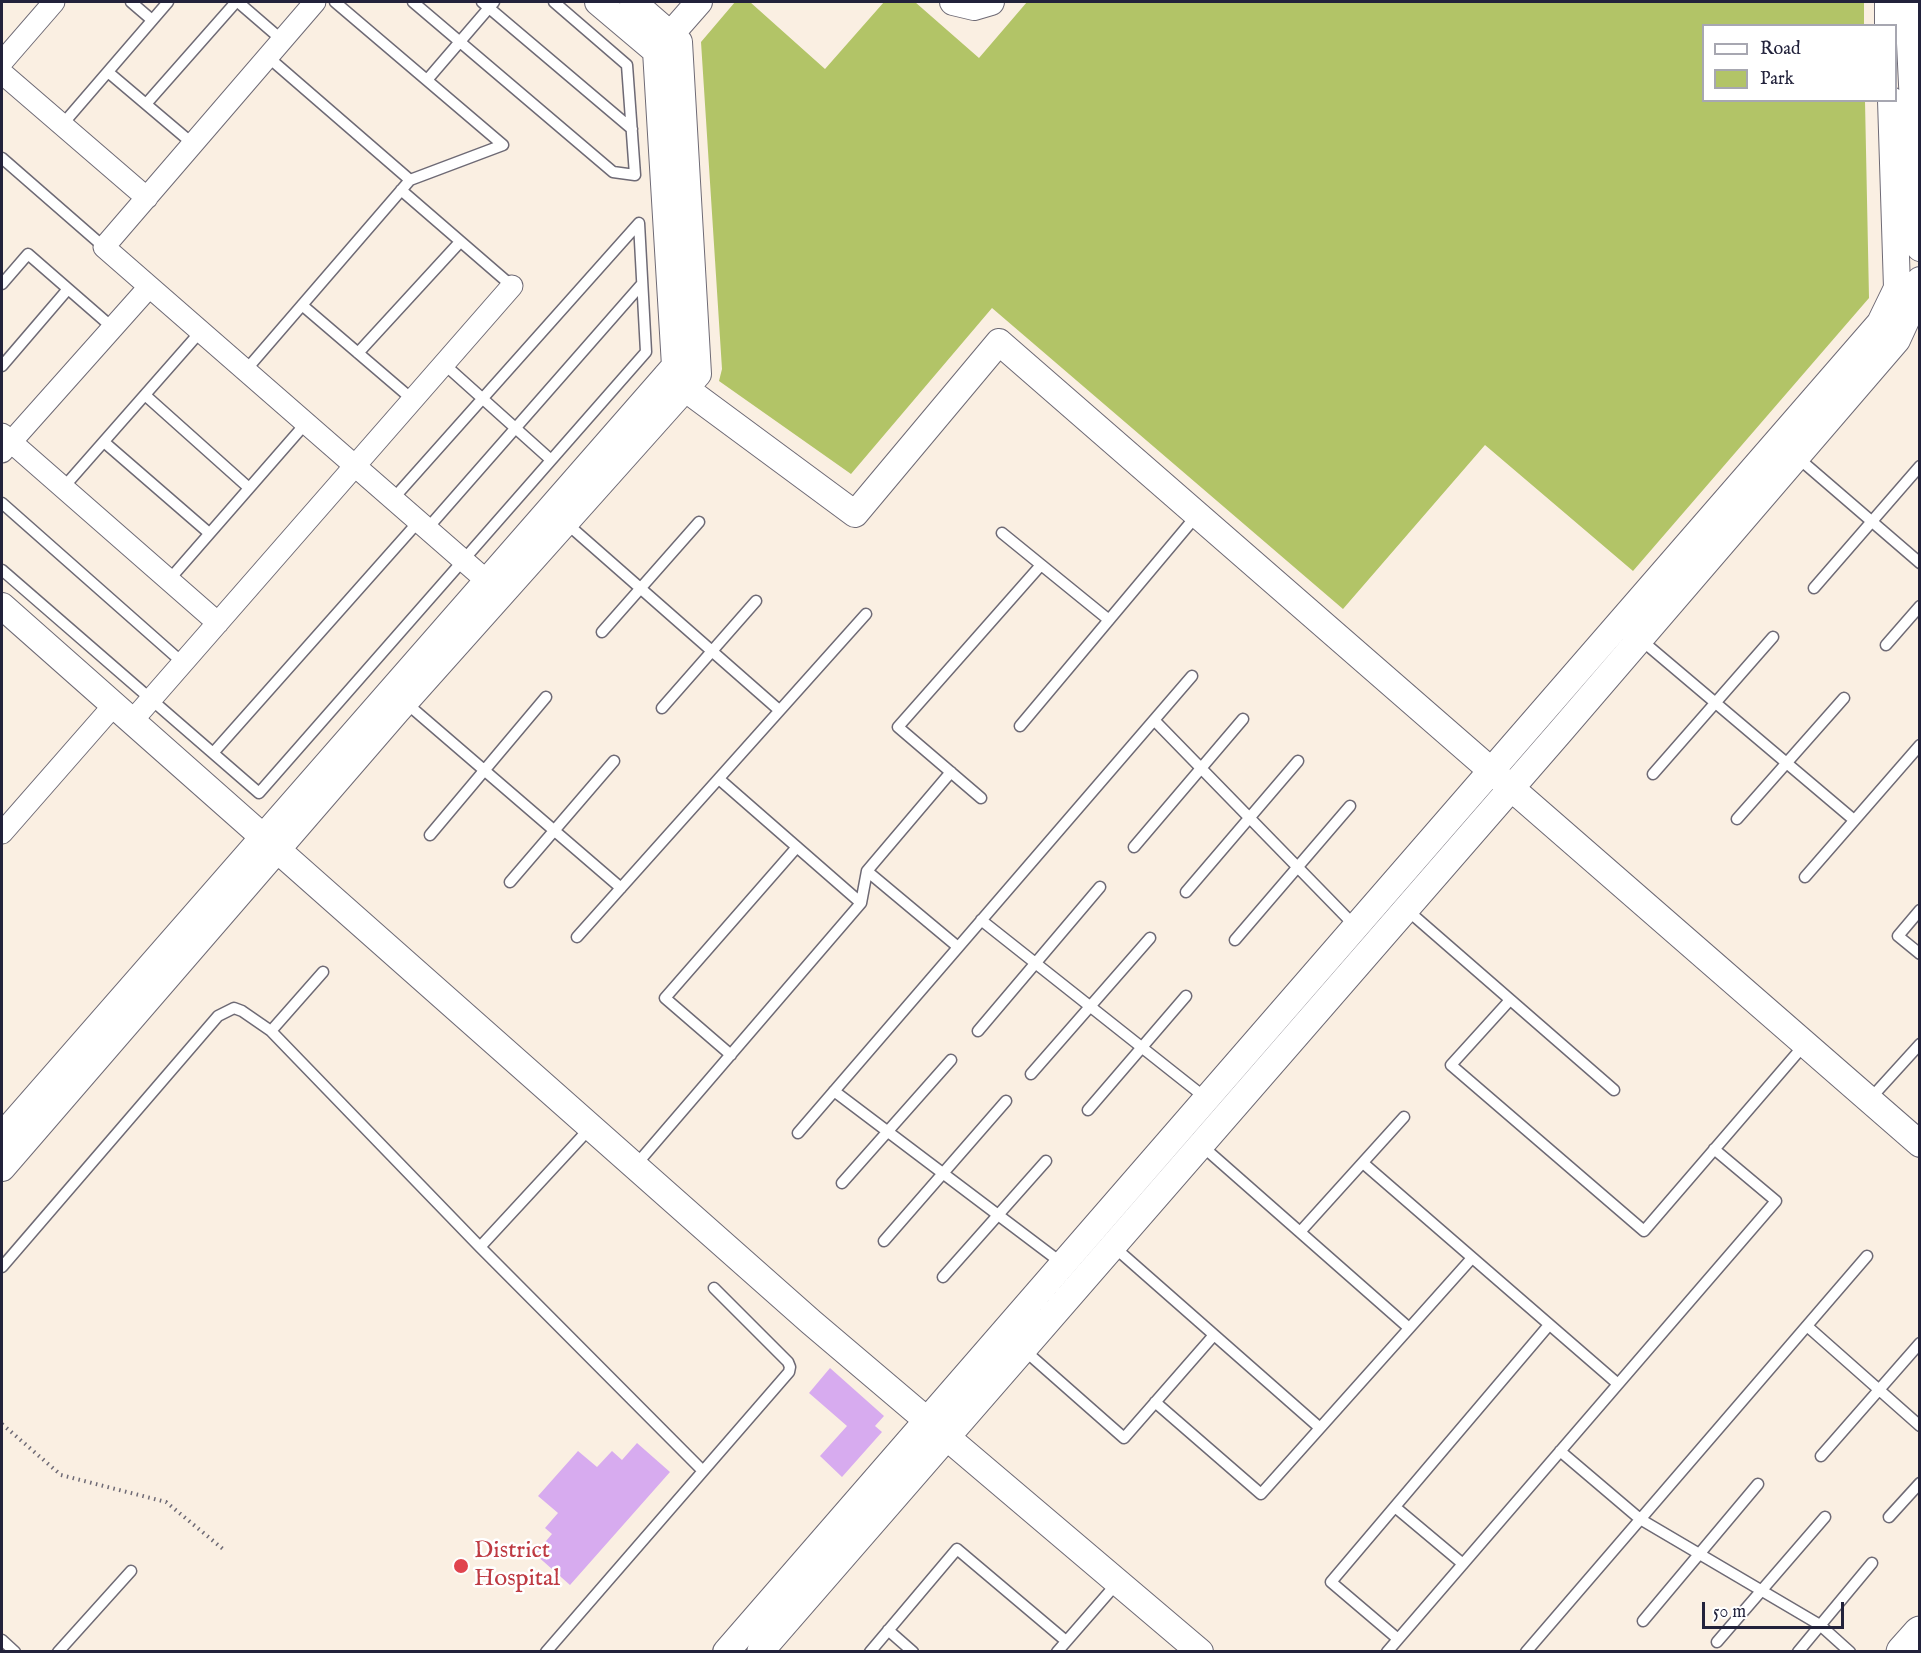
<!DOCTYPE html>
<html>
<head>
<meta charset="utf-8">
<style>
	body { margin:0 }
	#map { position:relative; width:1921px; height:1653px; overflow:hidden; background:#faefe2; font-family:"IM FELL English",serif }
	canvas { display:block }
	.frame { position:absolute; inset:0; border:3px solid #22223b; pointer-events:none }
	.legend { position:absolute; left:1702px; top:24px; width:195px; height:78px; box-sizing:border-box; background:#fff; border:2px solid #a7a7b1; margin:0; padding:8px 10px; list-style:none; font-size:18px; color:#22223b }
	.legend li { display:flex; align-items:center; gap:12px; height:30px }
	.legend b { width:30px; border:2px solid #a7a7b1 }
	.scale { position:absolute; left:1702px; top:1602px; width:142px; height:27px; box-sizing:border-box; border:3px solid #22223b; border-top:0; padding-left:8px; font-size:18px; line-height:21px; white-space:nowrap; color:#22223b; -webkit-text-stroke:4px #fff; paint-order:stroke }
</style>
</head>
<body>
<div id="map">
<canvas width="1921" height="1653"></canvas>
<div class="frame"></div>
<ul class="legend">
<li><b style="height:8px;background:#fff"></b>Road</li>
<li><b style="height:16px;background:#b2c467"></b>Park</li>
</ul>
<div class="scale">50 m</div>
</div>
<script>
const g = document.querySelector('canvas').getContext('2d');
g.lineJoin = 'round';
function fillPath(path, color) {
  g.fillStyle = color;
  g.fill(path, 'evenodd');
}
function toPath(rows) {
  const path = new Path2D();
  for (const r of rows) {
    path.moveTo(r[0], r[1]);
    for (let i = 2; i < r.length; i += 2) path.lineTo(r[i], r[i + 1]);
  }
  return path;
}
function trace(path, color, width, dash) {
  g.strokeStyle = color;
  g.lineWidth = width;
  g.lineCap = dash ? 'butt' : 'round';
  g.setLineDash(dash || []);
  g.stroke(path);
}
function drawText(font, color, halo, rows, align = 'center') {
  g.font = font + ' "IM FELL English",serif';
  g.lineWidth = 5;
  g.setLineDash([]);
  g.textBaseline = 'middle';
  g.strokeStyle = halo;
  g.fillStyle = color;
  for (const [text, x, y, turn = 0] of rows) {
    g.save();
    g.translate(x, y);
    g.rotate((+turn || 0) * Math.PI / 180);
    g.textAlign = isNaN(turn) ? turn : align;
    if (halo) g.strokeText(text, 0, 0);
    g.fillText(text, 0, 0);
    g.restore();
  }
}
fillPath(toPath([
	[735,2,750,2,825,69,884,2,915,2,979,58,1027,2,1864,2,1864,25,1704,26,1704,100,1865,101,1869,298,1633,571,1485,445,1343,609,992,308,851,474,719,381,722,369,701,42]
]), '#b2c467');
fillPath(toPath([
	[830,1368,884,1416,875,1426,882,1432,842,1477,820,1456,847,1426,809,1393],
	[637,1443,670,1472,570,1585,535,1554,552,1534,545,1528,558,1513,538,1496,578,1451,597,1467,612,1451,622,1460]
]), '#d7abef');
const service = toPath([
	[131,2,152,20],
	[238,2,282,40],
	[413,2,613,172,635,175,627,65,554,2],
	[482,2,632,129],
	[268,57,410,180],
	[108,72,193,144],
	[427,80,494,2],
	[146,104,236,2],
	[62,125,168,2],
	[2,158,104,247],
	[401,190,512,286],
	[2,284,28,254,113,328],
	[302,305,413,400],
	[358,353,460,242],
	[444,364,551,460],
	[2,366,68,289],
	[246,370,410,180,503,145,335,2],
	[145,395,249,488],
	[104,442,209,533],
	[1797,457,1920,563],
	[63,488,201,331],
	[393,499,639,223],
	[2,503,183,663],
	[565,522,779,710],
	[427,529,641,285],
	[1002,533,1109,620],
	[2,570,259,793,646,352,639,223],
	[169,580,306,423],
	[1814,588,1920,466],
	[602,632,699,522],
	[1640,639,1854,820],
	[1886,645,1920,606],
	[405,702,621,888],
	[662,708,756,601],
	[1154,720,1356,927],
	[1020,726,1197,515],
	[213,753,419,521],
	[1653,774,1773,637],
	[719,779,861,903],
	[981,798,898,727,1041,565],
	[1737,819,1844,698],
	[430,835,546,697],
	[1134,847,1243,719],
	[867,871,958,947],
	[1805,877,1920,745],
	[510,882,614,761],
	[1186,892,1298,761],
	[1406,909,1614,1090],
	[1920,910,1898,936,1920,954],
	[981,920,1207,1099],
	[577,937,866,614],
	[1235,940,1350,806],
	[1510,1000,1451,1065,1644,1231,1805,1044],
	[271,1031,323,972],
	[978,1031,1100,887],
	[731,1055,665,998,797,847],
	[1031,1074,1150,938],
	[834,1091,1063,1264],
	[1870,1099,1920,1044],
	[1088,1110,1186,996],
	[798,1133,1192,676],
	[1201,1145,1409,1328],
	[1363,1163,1618,1384],
	[635,1166,861,903,867,871,951,772],
	[842,1183,951,1060],
	[1300,1232,1404,1117],
	[884,1241,1006,1101],
	[1113,1246,1320,1428],
	[480,1247,591,1127],
	[2,1267,218,1016,234,1008,242,1011,271,1031,480,1247,702,1470],
	[943,1277,1046,1161],
	[1807,1326,1920,1426],
	[1023,1349,1124,1438,1214,1335],
	[1155,1402,1261,1494,1472,1258],
	[1560,1451,1640,1519,1820,1625,1850,1652],
	[1821,1456,1920,1343],
	[1395,1507,1463,1564],
	[1889,1517,1920,1483],
	[1643,1621,1758,1484],
	[888,1630,913,1652],
	[1398,1639,1331,1582,1549,1325],
	[2,1640,15,1652],
	[1717,1642,1825,1517],
	[58,1652,131,1571],
	[546,1652,789,1372,790,1367,788,1362,714,1288],
	[870,1652,957,1549,1066,1641],
	[1057,1652,1118,1582],
	[1387,1652,1776,1201,1714,1149],
	[1526,1652,1867,1256],
	[1798,1652,1872,1563]
]);
const minor = toPath([
	[315,2,104,247,487,581],
	[2,62,54,2],
	[2,73,147,198],
	[2,434,218,623],
	[2,452,149,287],
	[132,721,512,286],
	[2,833,114,705]
]);
const tertiary = toPath([
	[598,2,656,51],
	[953,2,974,7,991,2],
	[1888,2,1888,26],
	[1908,2,1920,248],
	[667,375,855,514,999,342,1920,1144],
	[2,606,811,1322,1200,1652],
	[2,1136,675,366,656,51,699,2],
	[2,1168,397,711,698,374,679,42,633,2],
	[726,1652,1880,323,1897,288,1891,100],
	[760,1652,1560,732,1897,340,1914,303,1920,280]
]);
const primary = toPath([
	[1903,1652,1920,1633]
]);
trace(service, '#6e6a75', 13);
trace(minor, '#6e6a75', 23);
trace(tertiary, '#6e6a75', 28);
trace(primary, '#6e6a75', 35);
trace(toPath([
	[2,1424,61,1475,166,1502,223,1549]
]), '#6e6a75', 4, [1.5, 4.5]);
trace(service, '#fff', 10);
trace(minor, '#fff', 21);
trace(tertiary, '#fff', 26);
trace(primary, '#fff', 33);
for (const [x, y, r, color] of [
	[461,1566,8,"#e0444e"]
]) {
  const dot = new Path2D();
  dot.arc(x, y, r, 0, 2 * Math.PI);
  g.fillStyle = color;
  g.fill(dot);
  trace(dot, '#fff', 2);
}
drawText('24px', '#be3a42', '#fff', [
	["District",474,1552],
	["Hospital",474,1580]
], 'left');
</script>
</body>
</html>
